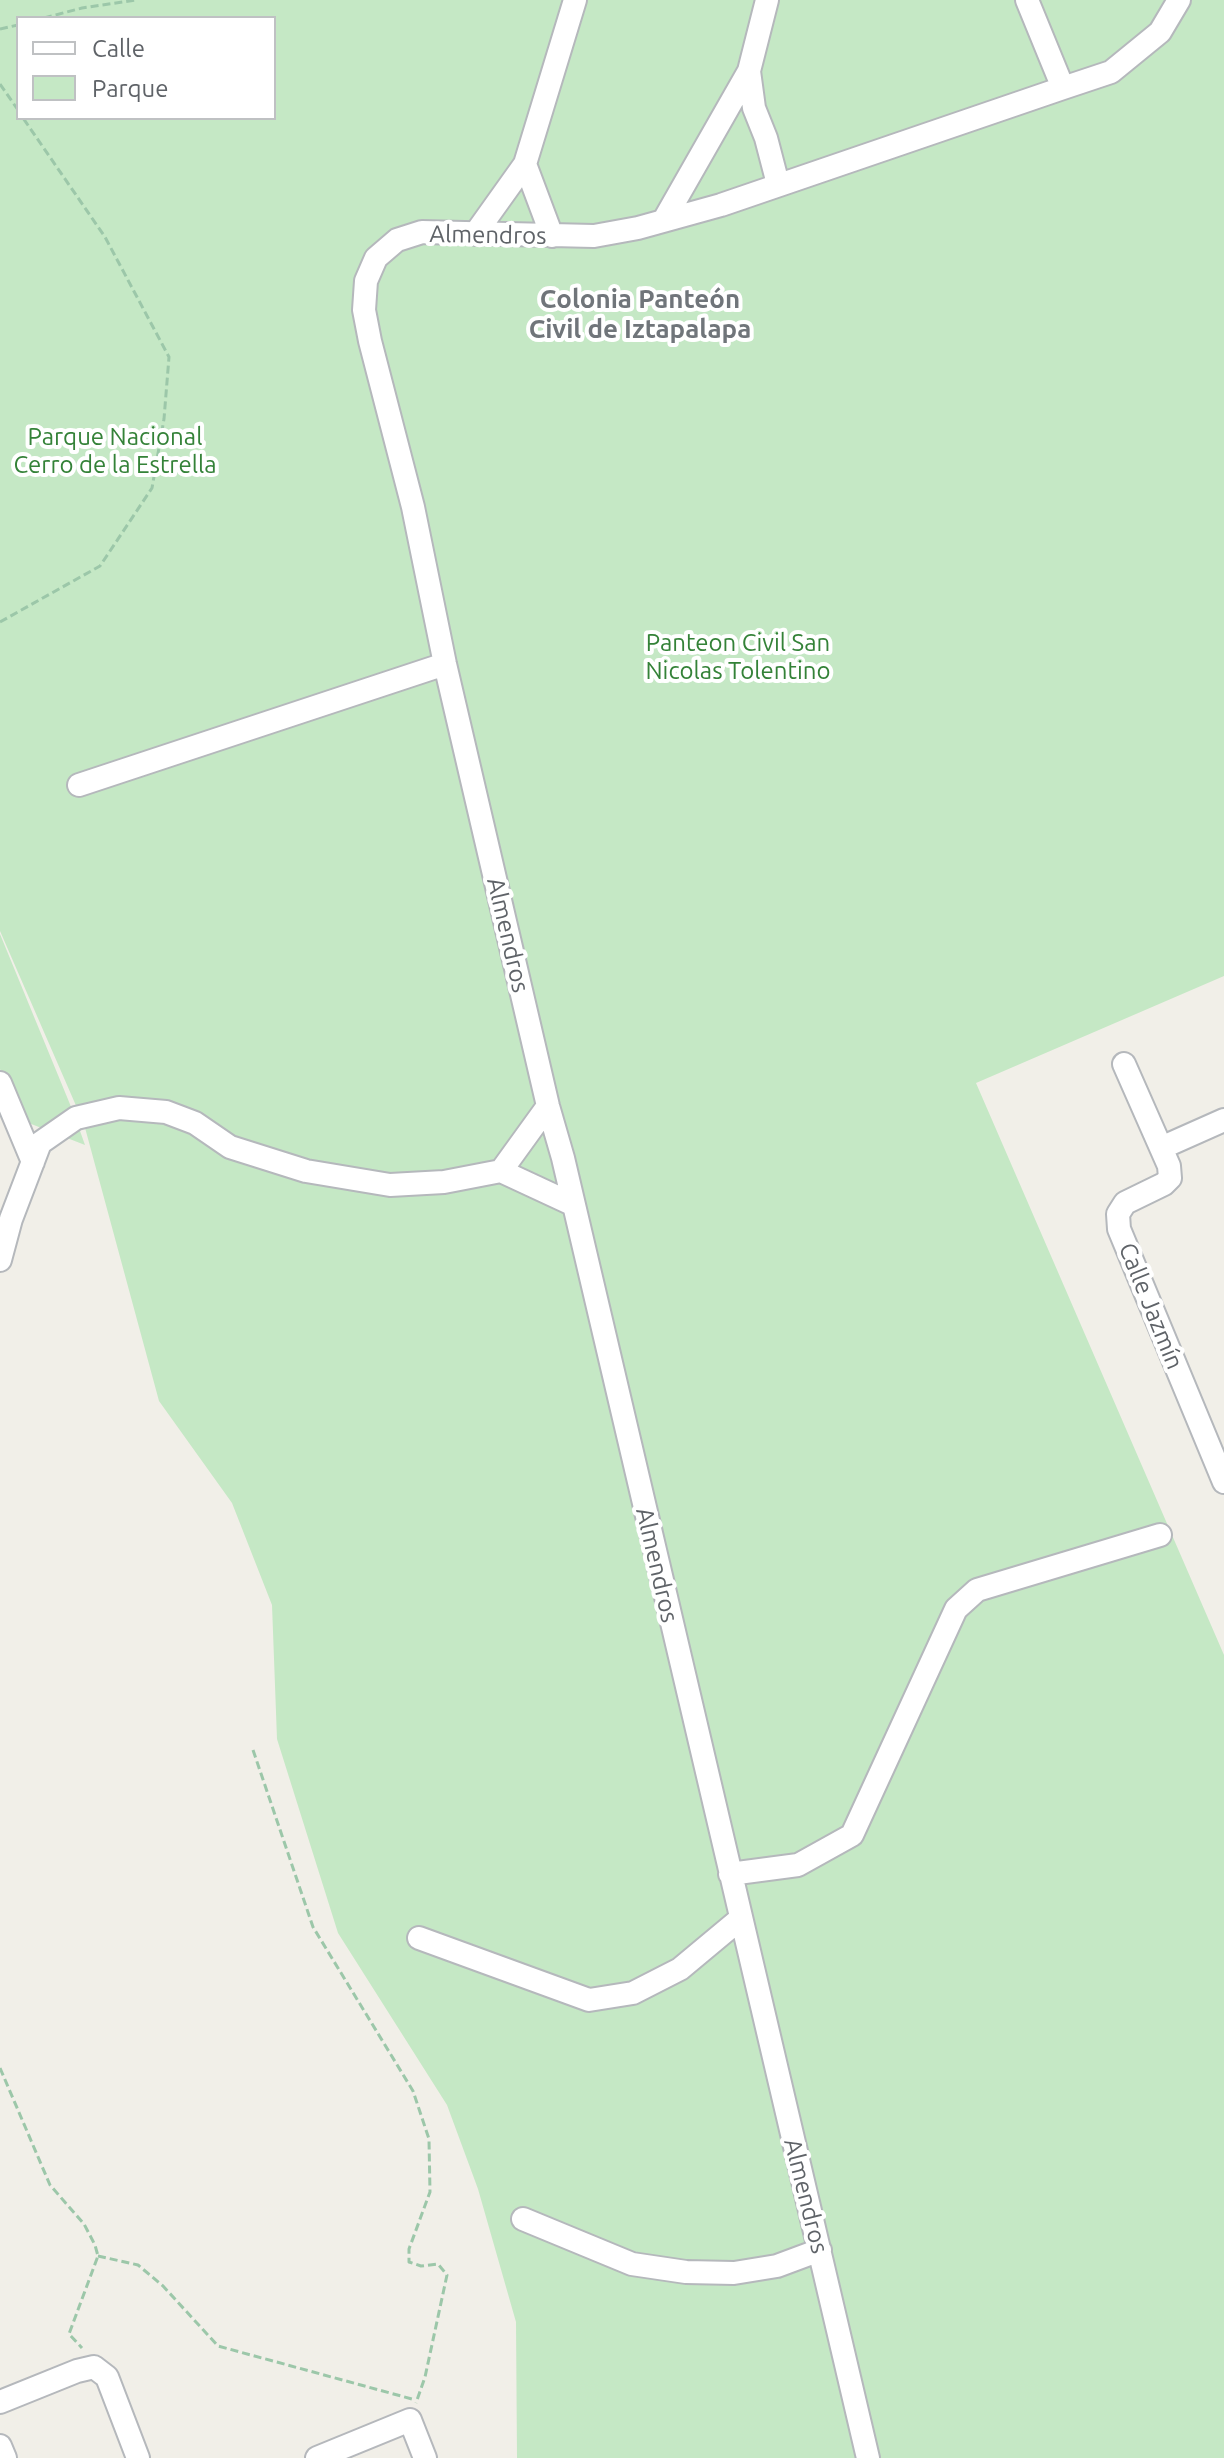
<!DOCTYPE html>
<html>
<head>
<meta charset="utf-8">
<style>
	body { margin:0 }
	#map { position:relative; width:1224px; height:2458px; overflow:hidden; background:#f1efe8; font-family:Ubuntu,sans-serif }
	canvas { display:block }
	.legend { position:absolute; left:16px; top:16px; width:260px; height:104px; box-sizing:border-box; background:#fff; border:2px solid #bfc1c3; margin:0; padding:10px 14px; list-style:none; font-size:24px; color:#5f6368 }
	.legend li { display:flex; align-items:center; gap:16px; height:40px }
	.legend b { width:40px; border:2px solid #bfc1c3 }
</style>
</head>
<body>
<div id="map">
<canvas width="1224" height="2458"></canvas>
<ul class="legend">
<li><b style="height:10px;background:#fff"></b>Calle</li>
<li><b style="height:22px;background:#c5e8c5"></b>Parque</li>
</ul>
</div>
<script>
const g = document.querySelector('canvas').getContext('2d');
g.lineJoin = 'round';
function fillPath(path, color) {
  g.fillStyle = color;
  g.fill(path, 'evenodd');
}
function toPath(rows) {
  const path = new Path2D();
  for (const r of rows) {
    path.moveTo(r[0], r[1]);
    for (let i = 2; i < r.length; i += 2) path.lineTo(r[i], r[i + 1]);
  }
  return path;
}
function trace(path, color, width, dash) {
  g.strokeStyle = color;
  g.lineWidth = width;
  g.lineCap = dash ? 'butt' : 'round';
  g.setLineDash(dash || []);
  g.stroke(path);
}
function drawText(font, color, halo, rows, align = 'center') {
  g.font = font + ' Ubuntu,sans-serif';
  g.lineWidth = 8;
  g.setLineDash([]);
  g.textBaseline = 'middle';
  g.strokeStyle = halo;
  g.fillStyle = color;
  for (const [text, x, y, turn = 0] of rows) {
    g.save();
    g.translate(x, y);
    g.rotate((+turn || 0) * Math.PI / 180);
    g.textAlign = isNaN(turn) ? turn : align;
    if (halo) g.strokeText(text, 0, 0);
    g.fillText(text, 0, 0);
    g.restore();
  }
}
fillPath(toPath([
	[0,0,1224,0,1224,976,976,1083,1224,1655,1224,2458,517,2458,516,2322,478,2189,447,2105,338,1933,277,1739,272,1605,232,1503,159,1401,84,1124,0,931],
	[18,18,274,18,274,118,18,118],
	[0,934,74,1114,85,1145,21,1120,0,1069]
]), '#c5e8c5');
const minor = toPath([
	[767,0,749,71,754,108,766,138,778,184],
	[1027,0,1063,88],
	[525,164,552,236],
	[664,220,749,71],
	[475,234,525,164,575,0],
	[79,785,445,664],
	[1124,1064,1169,1166,1170,1178,1164,1184,1125,1203,1118,1214,1119,1229,1224,1482],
	[0,1083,33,1162],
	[1161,1148,1224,1120],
	[501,1171,572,1204],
	[0,1260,11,1219,40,1143,76,1118,119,1108,166,1112,195,1123,230,1147,306,1171,390,1185,444,1182,501,1171,548,1106],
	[730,1874,798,1865,852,1835,956,1609,977,1590,1160,1535],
	[419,1938,589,2000,633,1993,680,1969,740,1919],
	[523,2219,632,2264,686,2272,734,2273,777,2266,820,2250],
	[0,2402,77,2371,94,2367,107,2377,138,2458],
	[0,2446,5,2458],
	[317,2458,410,2420,425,2458],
	[868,2458,563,1158,548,1106,445,664,413,507,370,341,364,310,366,281,376,258,397,240,422,232,594,236,638,228,721,205,1063,88,1111,72,1160,32,1179,0]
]);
trace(minor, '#b5b8bc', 26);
trace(toPath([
	[44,18,82,8,136,0],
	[0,29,18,25],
	[0,84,18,110],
	[0,622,100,566,152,488,164,419,169,357,105,237,23,118],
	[253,1750,313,1927,413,2091,429,2139,430,2192,409,2249,409,2262,421,2266,438,2264,447,2275,425,2377,416,2403],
	[0,2068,50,2185,84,2224,95,2245,98,2256,69,2334,82,2348],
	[98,2256,138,2265,163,2286,218,2346,412,2399]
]), '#9cc7a9', 3, [8, 4]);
trace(minor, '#fff', 22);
drawText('24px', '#5f6368', '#fff', [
	["Almendros",488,235,1],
	["Almendros",508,935,77],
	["Calle Jazmín",1151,1306,68],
	["Almendros",657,1565,77],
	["Almendros",806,2196,76]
]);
drawText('24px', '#348238', '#fff', [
	["Parque Nacional",115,437],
	["Cerro de la Estrella",115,465],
	["Panteon Civil San",738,643],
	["Nicolas Tolentino",738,671]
]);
drawText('bold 26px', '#70757a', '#fff', [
	["Colonia Panteón",640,299],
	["Civil de Iztapalapa",640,329]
]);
</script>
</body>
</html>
